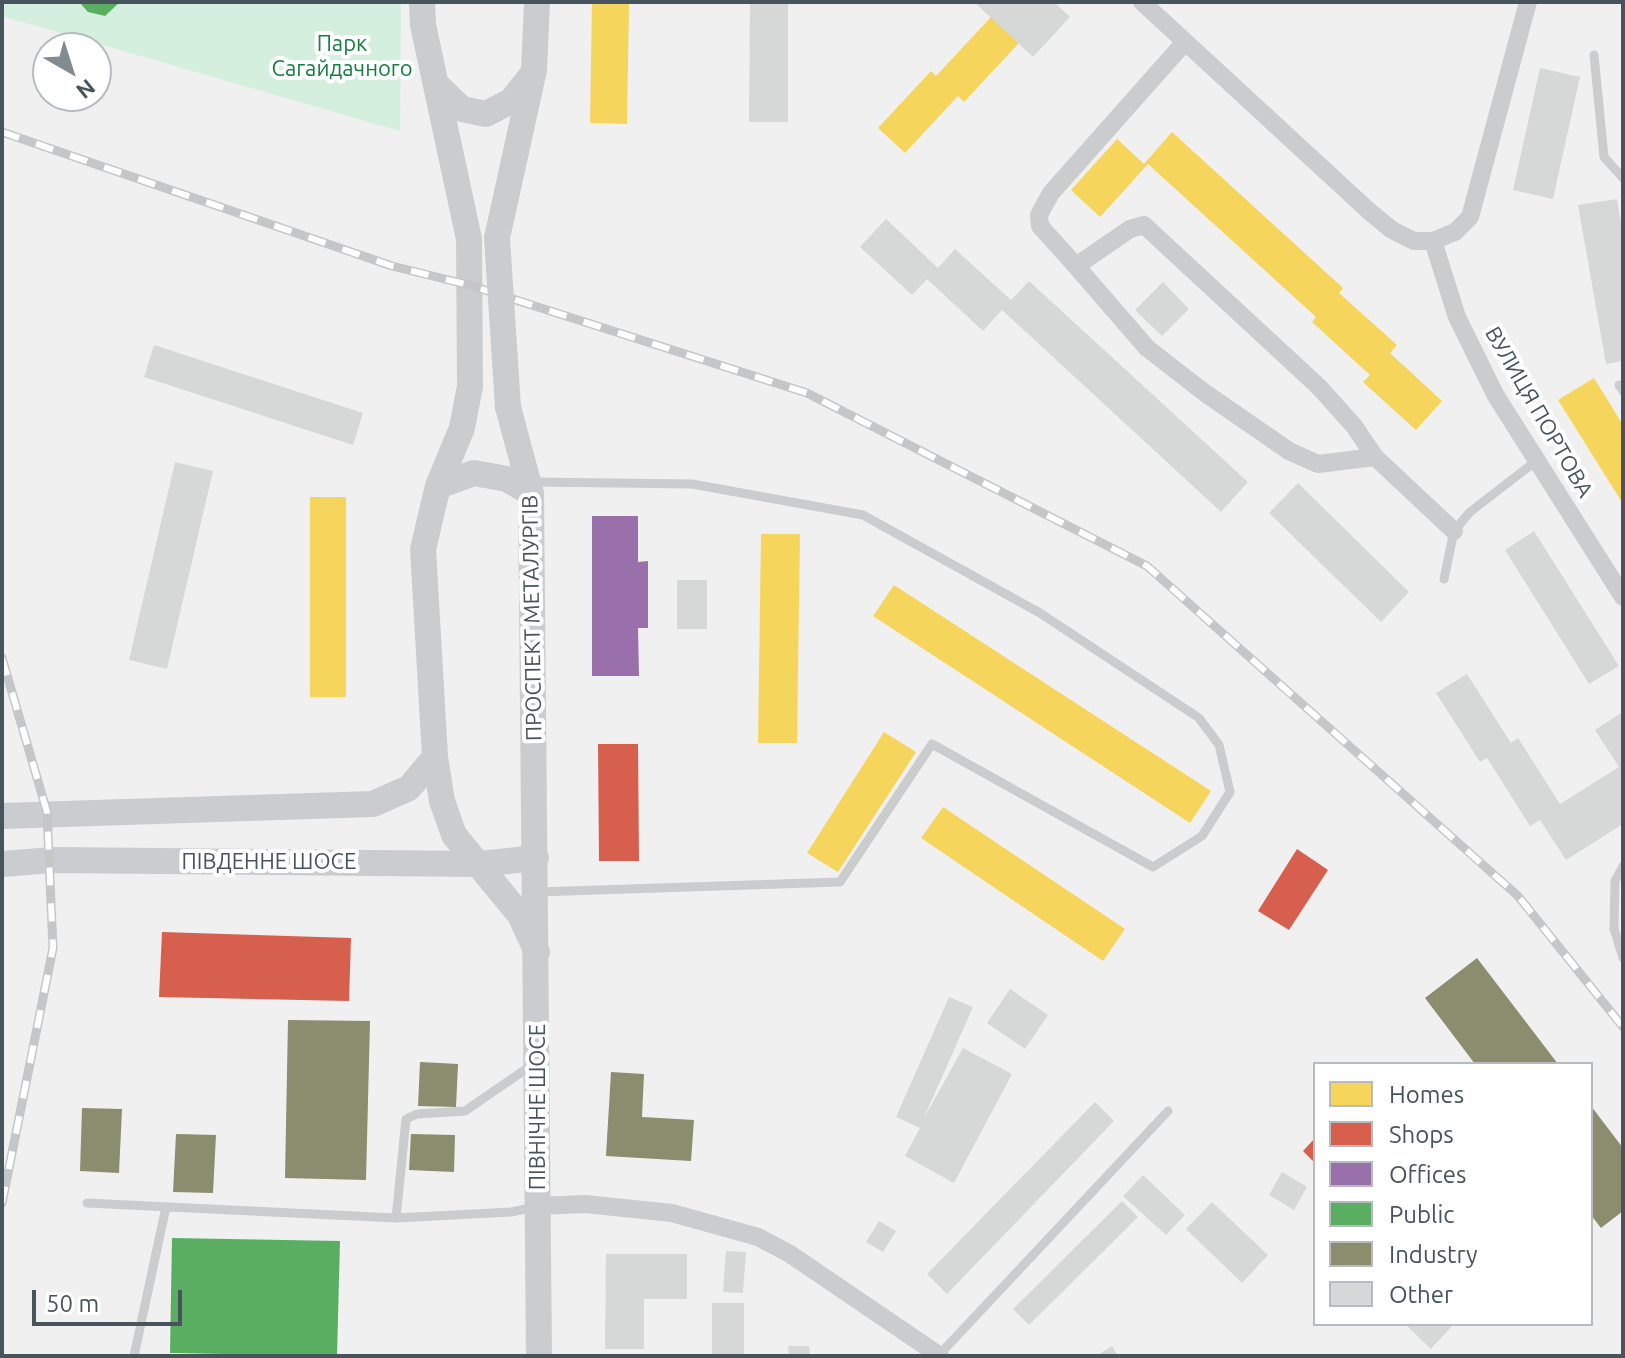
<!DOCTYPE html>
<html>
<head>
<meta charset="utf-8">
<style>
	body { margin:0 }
	#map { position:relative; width:1625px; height:1358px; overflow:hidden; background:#f0f0f0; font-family:Ubuntu,sans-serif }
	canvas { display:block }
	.frame { position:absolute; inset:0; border:4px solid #47545c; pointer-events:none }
	.legend { position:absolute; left:1313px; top:1062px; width:280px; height:264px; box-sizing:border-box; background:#fff; border:2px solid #b5bbbe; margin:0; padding:10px 14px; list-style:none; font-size:24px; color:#47545c }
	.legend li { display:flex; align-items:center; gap:16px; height:40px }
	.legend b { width:40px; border:2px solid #b5bbbe }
	.north { position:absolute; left:32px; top:32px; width:80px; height:80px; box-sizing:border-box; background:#fff; border:2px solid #b5bbbe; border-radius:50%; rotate:141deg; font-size:22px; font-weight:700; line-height:32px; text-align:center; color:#47545c }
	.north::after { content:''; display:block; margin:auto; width:28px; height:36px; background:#828b90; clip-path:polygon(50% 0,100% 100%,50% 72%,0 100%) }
	.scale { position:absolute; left:32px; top:1290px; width:150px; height:36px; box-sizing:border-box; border:4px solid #47545c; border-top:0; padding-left:10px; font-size:24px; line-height:28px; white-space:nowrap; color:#47545c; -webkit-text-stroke:6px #fff; paint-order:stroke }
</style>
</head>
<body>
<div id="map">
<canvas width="1625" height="1358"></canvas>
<div class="frame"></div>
<ul class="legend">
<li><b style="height:22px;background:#f6d55c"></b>Homes</li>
<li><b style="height:22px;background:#d6604d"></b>Shops</li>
<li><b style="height:22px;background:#9970ab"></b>Offices</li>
<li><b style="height:22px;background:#5aae61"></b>Public</li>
<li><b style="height:22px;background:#8c8c6e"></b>Industry</li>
<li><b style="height:22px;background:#d6d8d8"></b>Other</li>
</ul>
<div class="north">N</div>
<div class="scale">50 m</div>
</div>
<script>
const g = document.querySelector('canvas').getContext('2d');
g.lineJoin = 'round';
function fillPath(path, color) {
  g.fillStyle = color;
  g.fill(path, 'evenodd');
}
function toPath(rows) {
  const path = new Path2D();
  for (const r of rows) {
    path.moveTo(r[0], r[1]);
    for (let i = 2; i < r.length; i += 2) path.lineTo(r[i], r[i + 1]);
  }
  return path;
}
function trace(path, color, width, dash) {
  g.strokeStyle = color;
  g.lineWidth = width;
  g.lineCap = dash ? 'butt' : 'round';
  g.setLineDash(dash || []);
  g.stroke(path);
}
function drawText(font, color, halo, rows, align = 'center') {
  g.font = font + ' Ubuntu,sans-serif';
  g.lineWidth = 8;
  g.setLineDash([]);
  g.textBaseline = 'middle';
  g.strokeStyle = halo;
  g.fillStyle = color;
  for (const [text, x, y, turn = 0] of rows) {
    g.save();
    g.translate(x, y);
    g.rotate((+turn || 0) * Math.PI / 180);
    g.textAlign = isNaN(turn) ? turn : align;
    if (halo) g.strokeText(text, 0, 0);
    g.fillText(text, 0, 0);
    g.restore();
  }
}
fillPath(toPath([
	[2,2,401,2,400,131,2,16]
]), '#d4efdd');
fillPath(toPath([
	[592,2,629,2,627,124,590,123],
	[991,17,1019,43,964,102,958,96,905,153,878,128,931,71,936,76],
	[1172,132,1343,288,1339,293,1397,345,1390,353,1442,401,1416,430,1363,382,1370,375,1312,322,1316,317,1148,164,1100,217,1071,190,1117,139,1144,164],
	[1594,378,1623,425,1623,504,1558,400],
	[310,497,346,497,346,697,310,697],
	[761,534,800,534,797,743,758,743],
	[894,585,1211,791,1190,823,873,616],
	[884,732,916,752,838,872,807,853],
	[943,807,1125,929,1103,961,921,838]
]), '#f6d55c');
fillPath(toPath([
	[598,744,638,744,639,861,599,861],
	[1297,849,1328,870,1289,930,1258,911],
	[162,932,351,938,349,1001,159,997],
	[1315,1138,1315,1163,1303,1151]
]), '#d6604d');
fillPath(toPath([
	[592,516,638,516,638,562,648,561,648,628,638,628,639,676,592,676]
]), '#9970ab');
fillPath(toPath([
	[79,2,120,2,105,16,88,12],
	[172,1238,340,1241,337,1356,170,1353]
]), '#5aae61');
fillPath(toPath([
	[1477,958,1558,1064,1475,1064,1425,998],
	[288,1020,370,1021,366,1180,285,1178],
	[420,1062,458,1064,456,1107,418,1106],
	[611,1072,644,1074,642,1117,694,1120,691,1161,606,1156],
	[1591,1106,1623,1148,1623,1211,1601,1228,1591,1215],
	[82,1108,122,1109,119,1173,80,1171],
	[176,1134,216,1135,213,1193,173,1192],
	[411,1134,455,1135,454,1172,409,1170]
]), '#8c8c6e');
fillPath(toPath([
	[750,2,788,2,788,122,749,122],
	[974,2,1054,2,1070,17,1033,57],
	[1540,68,1580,77,1553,199,1513,190],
	[1617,199,1623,235,1623,361,1606,364,1578,205],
	[886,219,938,268,955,249,1011,300,1029,281,1248,482,1221,512,1002,310,983,331,927,279,912,295,860,247],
	[1163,282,1189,309,1162,336,1135,310],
	[154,345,363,413,353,445,144,377],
	[175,462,213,471,167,669,129,660],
	[1298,483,1409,592,1381,622,1269,513],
	[1534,531,1619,666,1589,684,1505,550],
	[677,580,707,580,707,629,677,629],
	[1467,674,1511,743,1518,738,1560,804,1619,767,1595,730,1623,712,1623,824,1566,860,1540,820,1530,826,1487,758,1480,762,1436,693],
	[1010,989,1048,1015,1025,1049,987,1023],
	[949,997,973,1007,923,1120,963,1048,1012,1074,954,1183,905,1156,920,1128,896,1117],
	[1095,1102,1114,1121,947,1294,927,1274],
	[1282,1172,1307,1187,1294,1210,1269,1195],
	[1143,1175,1185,1215,1166,1235,1123,1196],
	[1122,1201,1138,1217,1029,1325,1013,1309],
	[1212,1202,1268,1255,1242,1283,1186,1229],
	[879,1221,896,1231,883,1252,866,1242],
	[726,1251,746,1252,743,1293,723,1292],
	[606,1254,687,1254,687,1299,644,1299,644,1349,605,1349],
	[712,1303,744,1303,744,1356,712,1356],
	[1405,1324,1450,1324,1452,1326,1431,1349],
	[788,1346,809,1346,810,1356,789,1356],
	[1112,1346,1118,1356,1096,1356]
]), '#d6d8d8');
trace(toPath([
	[1594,55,1604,157,1623,178],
	[1619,385,1623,391],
	[532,482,692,484,863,515,1040,613,1199,718,1219,745,1230,792,1202,836,1153,867,932,744,840,882,537,892],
	[1444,579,1454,531,1470,512,1536,461],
	[1623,866,1615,881,1614,929,1623,958],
	[87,1203,396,1218,511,1212,536,1207],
	[396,1218,406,1119,417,1114,465,1111,532,1065],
	[939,1355,1168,1111],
	[134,1356,166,1207]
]), '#caccce', 9);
trace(toPath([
	[1142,2,1370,212,1392,230,1414,241,1433,241,1455,232,1470,217,1528,2],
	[1185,42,1051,193,1039,215,1040,226,1076,266,1130,229,1144,225,1319,387,1354,426,1375,457,1454,531],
	[1433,241,1457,317,1496,396,1623,597],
	[1076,266,1147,348,1205,393,1289,451,1318,464,1375,457],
	[539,1206,585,1204,672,1213,758,1237,790,1254,940,1356]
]), '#caccce', 18);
trace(toPath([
	[422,2,423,25,469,239,470,386,462,428,438,486,423,549,435,757,442,801,454,835,520,915,537,952],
	[436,84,462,109,486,114,511,101,530,77],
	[497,238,534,70,537,2],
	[508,407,531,493,539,1356],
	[438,486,474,473,507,479,531,493],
	[2,816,373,804,409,788,435,757],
	[2,864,52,860,480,864,536,858]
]), '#cacdd0', 26);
const rail = toPath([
	[2,132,392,266,469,285,807,393,1147,566,1518,896,1623,1027],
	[2,658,47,812,53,948,2,1203]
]);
trace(rail, '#c5c6c8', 9);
trace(rail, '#fff', 6, [18]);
trace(toPath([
	[497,238,508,407]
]), '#cacdd0', 26);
drawText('22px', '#177e43', '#fff', [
	["Парк",342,44],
	["Сагайдачного",342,69]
]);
drawText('22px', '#47545c', '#fff', [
	["ВУЛИЦЯ ПОРТОВА",1539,412,60],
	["ПРОСПЕКТ МЕТАЛУРГІВ",532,618,-91],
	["ПІВДЕННЕ ШОСЕ",269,862],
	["ПІВНІЧНЕ ШОСЕ",538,1107,-90]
]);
</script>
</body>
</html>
